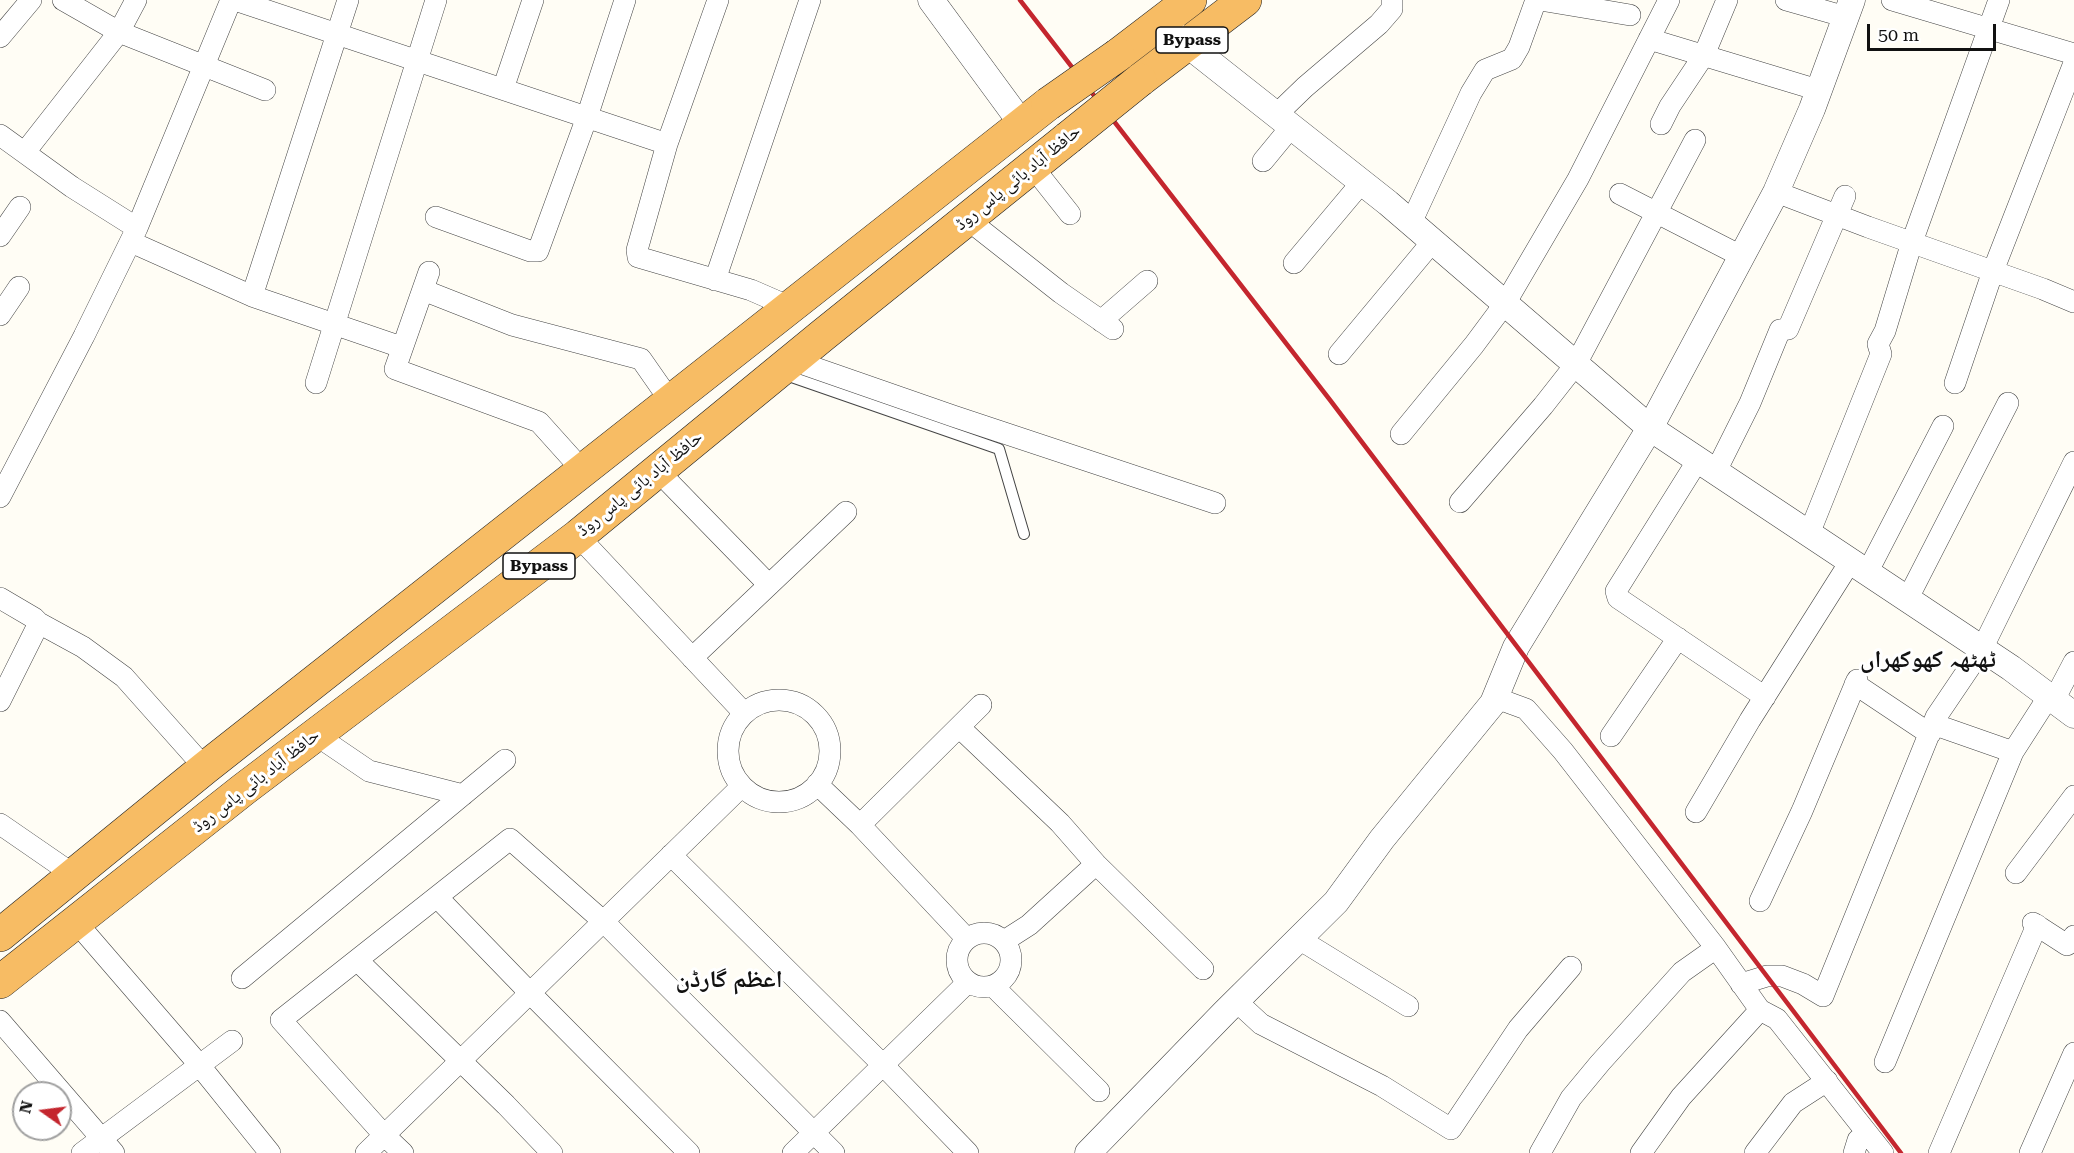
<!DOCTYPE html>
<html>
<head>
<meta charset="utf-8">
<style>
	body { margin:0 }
	#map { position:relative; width:2074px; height:1153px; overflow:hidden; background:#fffdf5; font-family:"Roboto Serif",serif }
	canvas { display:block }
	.north { position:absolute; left:12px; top:1081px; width:60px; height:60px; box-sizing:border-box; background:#fff; border:2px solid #a0a0a0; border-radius:50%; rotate:284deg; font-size:16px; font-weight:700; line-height:24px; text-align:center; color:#111 }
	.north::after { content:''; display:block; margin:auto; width:21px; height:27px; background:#c4262e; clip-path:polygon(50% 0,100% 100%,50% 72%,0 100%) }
	.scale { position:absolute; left:1867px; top:24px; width:129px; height:27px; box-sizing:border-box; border:3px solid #111; border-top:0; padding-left:8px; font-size:18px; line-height:21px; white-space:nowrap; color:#111; -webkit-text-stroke:4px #fff; paint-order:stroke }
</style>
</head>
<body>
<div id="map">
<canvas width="2074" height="1153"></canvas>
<div class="north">N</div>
<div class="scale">50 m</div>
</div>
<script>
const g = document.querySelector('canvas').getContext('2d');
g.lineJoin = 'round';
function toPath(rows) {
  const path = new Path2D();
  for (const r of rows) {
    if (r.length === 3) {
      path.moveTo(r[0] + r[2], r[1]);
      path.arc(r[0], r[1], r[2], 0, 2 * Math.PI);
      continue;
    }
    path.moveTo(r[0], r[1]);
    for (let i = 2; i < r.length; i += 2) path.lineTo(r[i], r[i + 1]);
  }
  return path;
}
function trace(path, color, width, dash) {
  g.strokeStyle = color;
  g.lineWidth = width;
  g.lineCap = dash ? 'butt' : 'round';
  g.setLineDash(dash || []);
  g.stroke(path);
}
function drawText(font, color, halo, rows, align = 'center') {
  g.font = font + ' "Roboto Serif","Noto Naskh Arabic",serif';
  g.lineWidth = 6;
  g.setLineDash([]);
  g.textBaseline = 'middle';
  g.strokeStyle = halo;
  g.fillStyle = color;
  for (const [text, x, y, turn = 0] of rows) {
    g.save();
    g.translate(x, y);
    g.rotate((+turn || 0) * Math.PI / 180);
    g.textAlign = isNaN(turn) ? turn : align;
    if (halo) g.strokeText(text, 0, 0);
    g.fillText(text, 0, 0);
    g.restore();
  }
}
const service = toPath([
	[783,374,999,449,1024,534]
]);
const minor = toPath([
	[63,0,119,32,265,90],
	[235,0,667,144],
	[718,0,667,144,637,250,638,257,751,290,790,307],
	[1540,0,1630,15],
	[1786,0,1846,17],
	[1892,0,2074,54],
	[0,37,31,0],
	[1649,39,1818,90],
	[503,89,533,0],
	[1276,115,1305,87,1379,24,1392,9,1392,0],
	[1661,124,1670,106,1704,55,1727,0],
	[0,135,72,187,137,228],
	[25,152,119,32,136,0],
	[1263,161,1291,127],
	[1032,166,1070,214],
	[1776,192,1868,227,2043,289,2074,302],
	[1620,194,1743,257],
	[436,217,530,251,538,251,587,117,625,0],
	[967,219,1061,293,1113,329],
	[1411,223,1471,93,1485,70,1512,59,1519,47,1536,0],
	[0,236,20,207],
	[131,242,252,296,401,347],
	[1294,263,1362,182],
	[429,272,395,369,539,422,583,471],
	[715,280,810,0],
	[423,290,512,325,641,359,671,402],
	[252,296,348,0],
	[0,315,19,287],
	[1101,321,1147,281],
	[1339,354,1433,241],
	[792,360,953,416,1215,503],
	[316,383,436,0],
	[1955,383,1993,271,2074,63],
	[1401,434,1474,345,1506,302,1578,179,1669,0],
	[1698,460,1616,591,1618,598,1765,697],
	[658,471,769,585],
	[1716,471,1750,403,1780,330,1788,329,1845,196],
	[0,497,84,336,137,228,231,0],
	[1460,502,1543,406,1576,364,1695,140],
	[1809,534,1881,354,1878,344,1885,331,1912,242,1999,0],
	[578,536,744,713],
	[1867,573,1943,426],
	[0,598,34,618,39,623,0,701],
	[1907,600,2008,403],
	[39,623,83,647,124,677,205,768],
	[692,658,846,512],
	[1855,684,1930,734],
	[1496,698,1526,709,1563,751,1716,948,1760,1010,1777,1019,1883,1153],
	[779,751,51],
	[2054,700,2074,662],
	[1933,724,2013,752],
	[959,727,1060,823,1096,864,1203,969],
	[316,735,369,771,463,795],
	[1611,736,1678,638],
	[817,784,860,825,967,939],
	[1696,812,1750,720,1850,562],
	[0,824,74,875],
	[860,825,981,705],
	[671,855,883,1065,968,1153],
	[2016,873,2074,796],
	[437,897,530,993,689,1153],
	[1760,901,1802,811,1857,680],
	[76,922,196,1061,270,1153],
	[2033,923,2067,945,2074,936],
	[984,960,27],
	[1299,939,1408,1006],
	[1004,941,1029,925,1096,864],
	[357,960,506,1105,552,1153],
	[242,978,505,760],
	[1741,984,1767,976,1782,976,1803,984,1823,996,1936,717,1982,649,2074,462],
	[993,986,1099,1091],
	[1236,1001,1261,1024,1382,1086,1451,1129,1518,1029,1571,967],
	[0,1021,114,1153],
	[1885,1062,2013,752,2049,696],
	[82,1153,232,1041],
	[366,1153,742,786],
	[403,1153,384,1135,281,1020,510,839,604,922,834,1153],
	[793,1153,968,982],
	[1540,1153,1571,1098,1600,1063,1682,972,1716,948],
	[1641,1153,1681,1097,1760,1010],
	[1755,1153,1793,1103,1827,1081],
	[1854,1153,1858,1140,1867,1133],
	[1939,1153,2037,925],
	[2030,1153,2074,1053]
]);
const tertiary = toPath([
	[931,0,1022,124],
	[1174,34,1388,203,1650,428,2011,668,2074,715],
	[1088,1153,1225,1012,1336,902,1382,839,1493,703,1516,647,1650,428,1776,192,1812,109,1852,0]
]);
const trunk = toPath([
	[1118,55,1190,0],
	[1140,80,1245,0],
	[0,935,205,768,1048,104],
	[0,982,244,789,578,536,823,335,1068,138]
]);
trace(service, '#444', 12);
trace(minor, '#444', 22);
trace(tertiary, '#444', 27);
trace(trunk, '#222', 34);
trace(service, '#fff', 10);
trace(minor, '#fff', 21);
trace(tertiary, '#fff', 26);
trace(trunk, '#f7bc64', 33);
trace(toPath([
	[1020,0,1330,400,1901,1153]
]), '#c4262e', 4.5);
const trunkBridge = toPath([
	[1048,104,1118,55],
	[1068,138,1140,80]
]);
trace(trunkBridge, '#222', 34, []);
trace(trunkBridge, '#f7bc64', 33);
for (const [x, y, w] of [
	[1192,40,72],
	[539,566,72]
]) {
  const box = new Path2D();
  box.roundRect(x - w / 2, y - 13, w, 26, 4.5);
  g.fillStyle = '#fff';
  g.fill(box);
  trace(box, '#111', 1.5);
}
drawText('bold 16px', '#111', null, [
	["Bypass",1192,40],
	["Bypass",539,566]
]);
drawText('18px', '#111', '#fff', [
	["حافظ آباد بائی پاس روڈ",1018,178,-39],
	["حافظ آباد بائی پاس روڈ",640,484,-39],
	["حافظ آباد بائی پاس روڈ",256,781,-38]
]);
drawText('bold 24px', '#111', '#fff', [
	["ٹھٹھہ کھوکھراں",1928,660],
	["اعظم گارڈن",729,980]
]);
</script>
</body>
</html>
